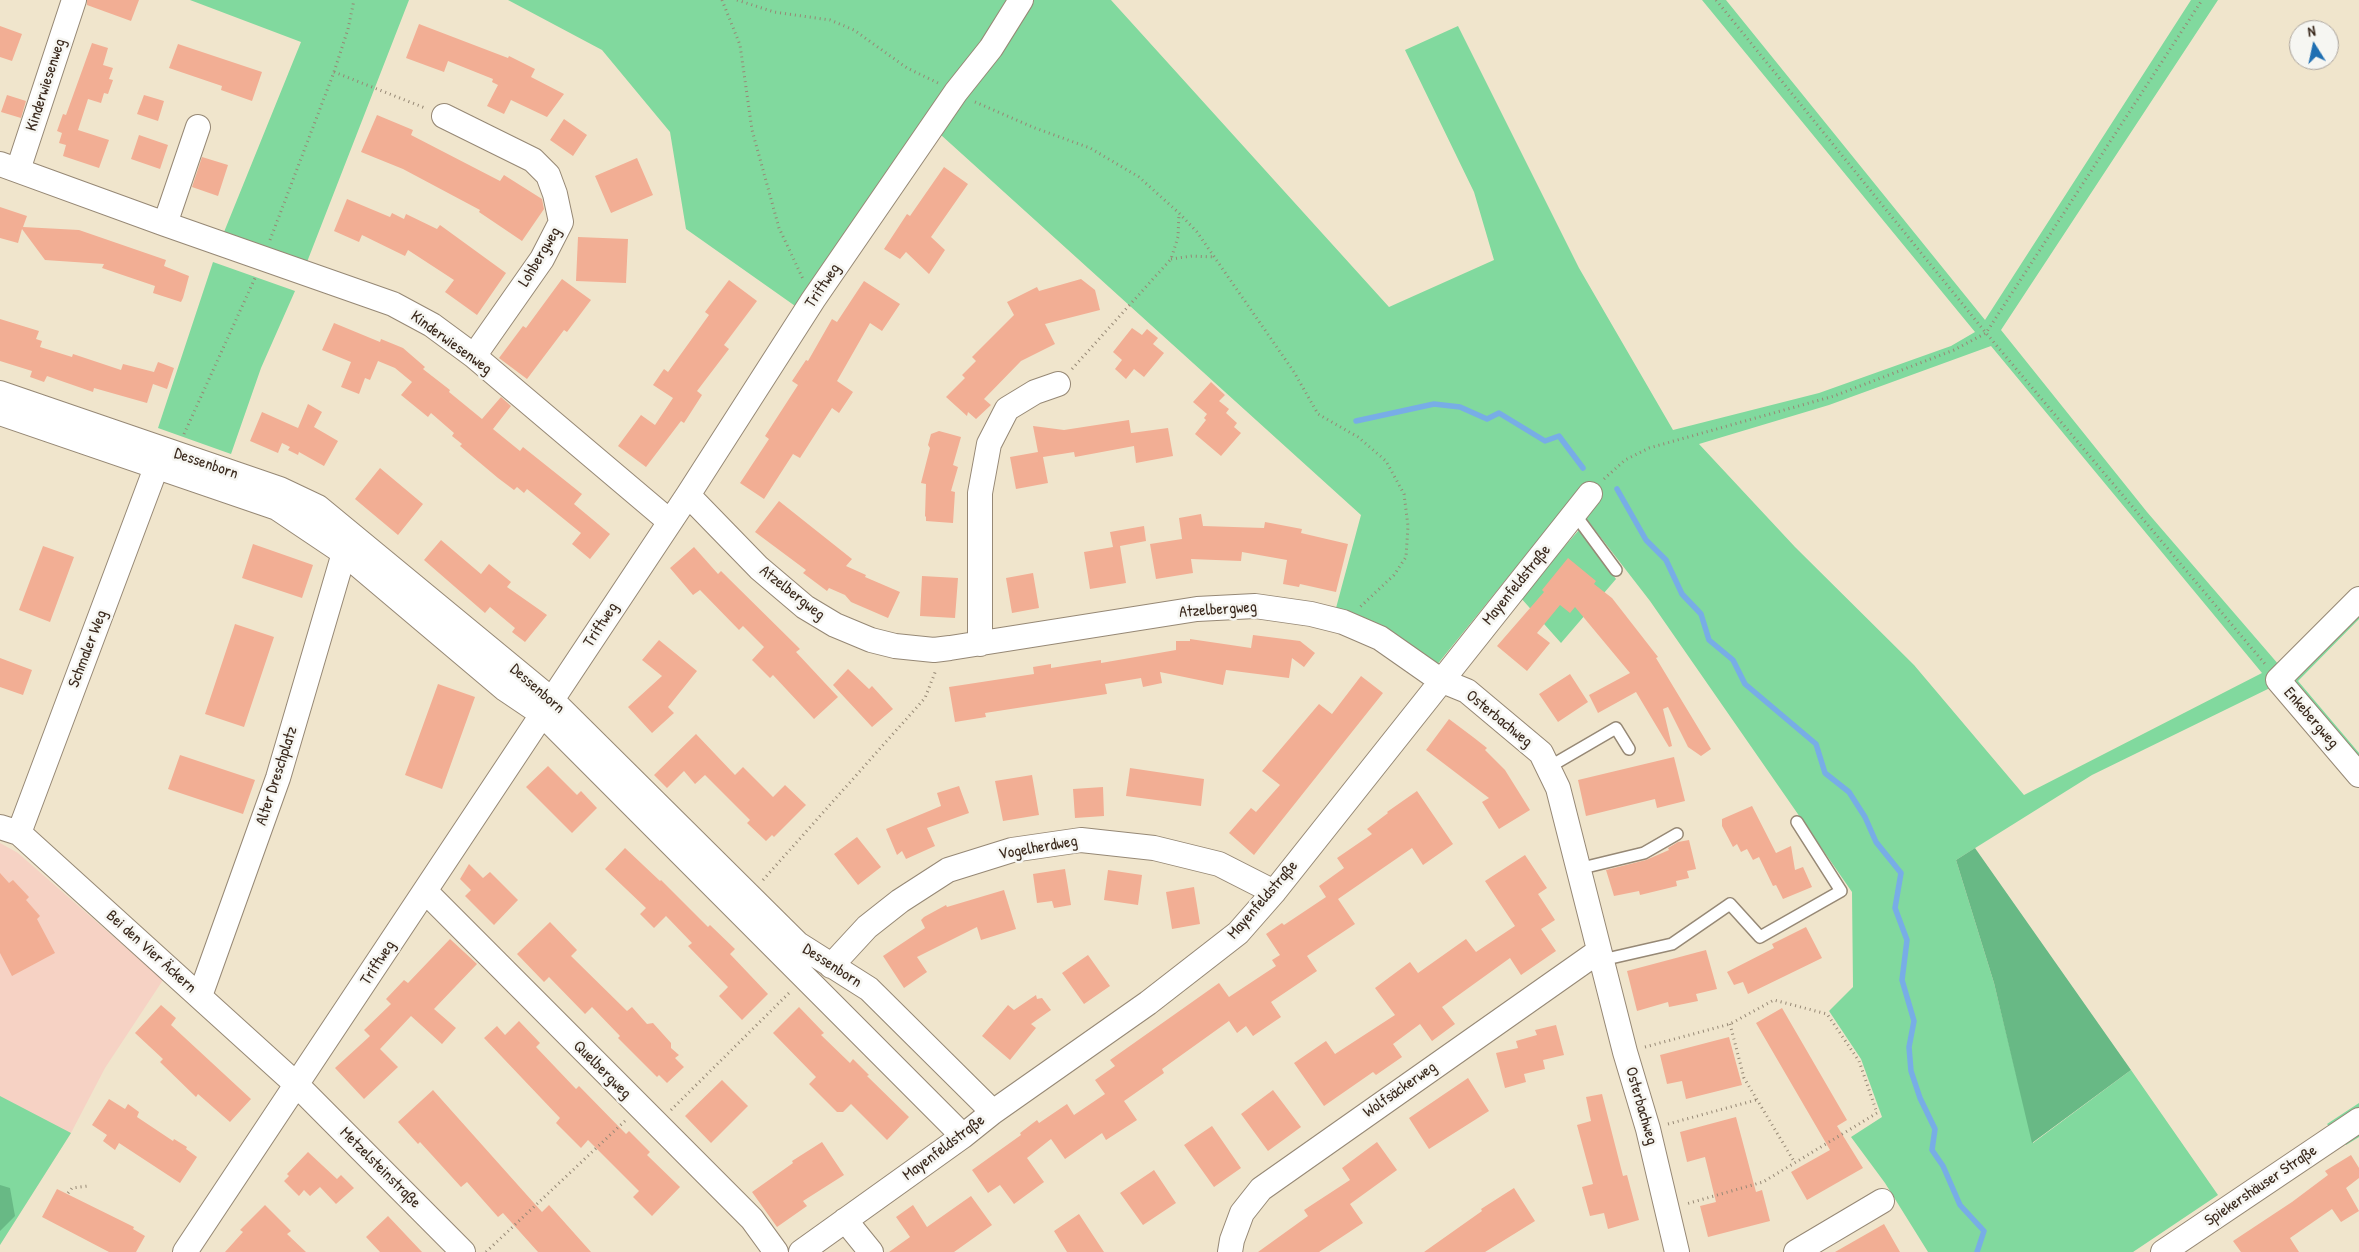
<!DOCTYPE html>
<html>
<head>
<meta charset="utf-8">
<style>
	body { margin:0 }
	#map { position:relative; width:2359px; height:1252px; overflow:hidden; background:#f0e5cc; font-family:"Patrick Hand",sans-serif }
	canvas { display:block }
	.north { position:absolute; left:2289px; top:20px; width:50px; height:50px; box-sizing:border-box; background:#f6f6f2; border:1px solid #aba49d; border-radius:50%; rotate:350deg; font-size:14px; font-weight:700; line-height:20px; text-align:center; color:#3b2a1e }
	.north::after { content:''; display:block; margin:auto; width:18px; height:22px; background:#1f6fb2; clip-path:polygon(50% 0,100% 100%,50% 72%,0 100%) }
</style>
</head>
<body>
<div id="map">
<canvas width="2359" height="1252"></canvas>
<div class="north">N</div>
</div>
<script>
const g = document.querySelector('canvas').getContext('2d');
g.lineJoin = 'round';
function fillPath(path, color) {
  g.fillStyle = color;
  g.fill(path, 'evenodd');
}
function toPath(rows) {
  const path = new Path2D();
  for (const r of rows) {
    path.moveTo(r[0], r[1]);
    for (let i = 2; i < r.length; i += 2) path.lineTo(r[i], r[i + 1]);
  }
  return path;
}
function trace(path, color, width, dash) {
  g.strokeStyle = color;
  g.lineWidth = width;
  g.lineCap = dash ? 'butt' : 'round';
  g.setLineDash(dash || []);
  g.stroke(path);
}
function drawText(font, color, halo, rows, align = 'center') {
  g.font = font + ' "Patrick Hand",sans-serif';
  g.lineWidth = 5;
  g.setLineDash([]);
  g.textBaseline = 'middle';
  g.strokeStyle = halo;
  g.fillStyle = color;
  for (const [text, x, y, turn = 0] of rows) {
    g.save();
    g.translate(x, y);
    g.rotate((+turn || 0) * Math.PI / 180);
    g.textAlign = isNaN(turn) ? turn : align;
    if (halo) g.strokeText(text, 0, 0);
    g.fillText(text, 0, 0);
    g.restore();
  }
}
fillPath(toPath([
	[0,843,18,853,163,980,105,1068,71,1133,0,1245]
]), '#f6d2c4');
fillPath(toPath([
	[190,0,409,0,307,262,224,232,301,42],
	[508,0,1111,0,1389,307,1494,260,1474,192,1405,50,1458,26,1579,268,1673,430,1819,393,1951,346,1975,332,1702,0,1726,0,1985,320,2191,0,2218,0,2001,330,2147,512,2279,665,2359,586,2359,619,2298,681,2359,753,2359,787,2274,686,2092,775,1956,860,1994,983,2033,1143,2131,1070,2218,1195,2133,1252,1928,1252,1885,1183,1851,1137,1882,1117,1861,1059,1829,1011,1853,987,1852,892,1650,601,1571,499,1436,666,1336,608,1361,515,941,135,923,121,798,308,686,229,670,132,602,50],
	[1991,346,2262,673,2024,795,1914,665,1795,547,1699,444,1829,405],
	[213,262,295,291,261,368,231,454,158,428],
	[1579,530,1616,579,1561,643,1520,597],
	[0,1096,71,1133,0,1245],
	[2359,1103,2359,1137,2346,1145,2327,1124]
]), '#81d99e');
fillPath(toPath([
	[1975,848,2131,1070,2032,1143,1994,983,1956,860],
	[0,1185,10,1188,15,1216,0,1231]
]), '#68b985');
trace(toPath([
	[1356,421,1434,404,1460,407,1487,419,1499,413,1545,441,1559,436,1583,468],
	[1617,489,1646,540,1666,560,1682,594,1701,614,1709,640,1733,660,1745,684,1816,744,1825,773,1849,792,1865,817,1876,842,1901,873,1895,908,1907,940,1902,980,1914,1021,1909,1047,1911,1071,1920,1098,1935,1129,1932,1150,1943,1166,1960,1205,1984,1231,1977,1252]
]), '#78ade6', 5.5);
fillPath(toPath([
	[87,0,139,0,131,21,87,5],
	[419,24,508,58,509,56,535,69,531,77,564,94,547,117,511,100,504,114,487,106,498,85,492,82,493,79,448,61,444,72,406,58],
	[0,26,22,34,12,61,0,57],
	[92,43,108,48,103,65,113,68,109,79,113,80,108,94,104,93,101,103,88,99,78,130,109,140,99,168,63,156,66,145,59,143,62,133,57,131,63,114,66,115],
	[178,44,262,72,252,101,221,90,222,86,169,68],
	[7,95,26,101,21,118,1,112],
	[144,95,164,101,158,121,137,114],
	[377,115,413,130,411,135,500,181,504,175,542,199,544,209,522,241,479,212,480,210,403,169,361,152],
	[564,119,587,135,573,156,550,140],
	[139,135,168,145,160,169,131,159],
	[202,157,228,165,218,196,192,187],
	[637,158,653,195,611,213,595,176],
	[944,167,968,184,931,237,945,250,929,274,906,252,900,259,884,249,907,214,910,216],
	[347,199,390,217,392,213,404,219,406,214,437,229,440,225,506,273,477,315,445,292,454,280,408,250,405,256,362,235,359,242,334,231],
	[0,207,27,216,23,227,79,230,166,260,164,266,189,276,183,298,181,302,153,293,155,286,102,268,104,264,45,260,22,229,18,243,0,238],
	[578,237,628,239,626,283,576,281],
	[562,279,591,300,567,332,564,330,527,379,499,358,523,326,526,328],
	[1081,279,1095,290,1100,310,1045,324,1055,344,1021,361,984,399,991,405,976,419,968,412,967,416,946,397,965,378,962,375,976,361,972,357,1014,315,1007,302,1037,287,1039,291],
	[729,280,757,301,724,345,729,349,697,391,702,395,684,423,681,421,646,467,618,446,641,415,655,425,673,398,653,385,664,369,668,372,709,315,705,312],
	[864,281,900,304,882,331,870,323,837,381,853,392,839,413,832,408,800,458,793,454,764,499,740,483,769,439,765,436,798,385,792,381,806,360,808,361,832,319,837,322],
	[0,319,39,331,36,339,42,341,40,347,72,357,73,354,121,370,123,364,154,372,158,362,174,368,167,389,153,384,147,403,94,388,93,392,47,376,44,382,30,377,32,371,0,361],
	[334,323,380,342,381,339,403,348,425,367,423,369,450,390,449,392,482,419,501,397,511,406,493,429,520,451,523,447,582,494,574,504,610,534,590,559,572,544,581,533,527,489,524,493,517,487,514,490,498,478,460,446,462,444,452,436,454,433,431,413,428,417,401,395,412,382,395,368,378,361,370,380,365,378,359,394,341,387,351,362,322,350],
	[1132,328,1142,335,1147,329,1158,338,1153,344,1164,353,1144,377,1134,369,1126,379,1115,369,1122,360,1113,352],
	[1211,382,1225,395,1219,401,1229,409,1226,413,1237,423,1234,427,1241,433,1221,456,1195,434,1206,420,1204,418,1207,414,1193,402],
	[308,404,322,412,314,427,338,441,324,466,299,452,298,455,288,450,290,447,282,443,278,453,250,441,262,412,298,428],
	[1129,420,1131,433,1168,428,1173,456,1136,463,1134,446,1075,457,1074,452,1043,457,1048,483,1016,489,1010,457,1038,452,1033,426,1064,430],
	[939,431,961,437,953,465,958,467,951,491,955,492,953,523,926,521,926,517,925,516,926,484,921,483,930,448,928,445,931,434],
	[380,468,423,504,398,535,355,499],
	[779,501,852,559,846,566,866,575,865,577,900,592,888,618,851,602,845,595,829,588,827,591,803,573,806,570,755,532],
	[1201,514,1203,526,1264,528,1265,522,1302,529,1301,533,1348,544,1336,592,1300,584,1299,587,1283,584,1287,560,1242,552,1241,561,1191,559,1193,573,1156,579,1150,544,1182,539,1179,518],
	[1144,526,1146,541,1120,546,1126,583,1090,589,1084,552,1113,547,1110,532],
	[441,540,481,574,489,564,511,582,507,587,547,615,525,642,512,632,515,628,490,607,485,613,424,560],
	[253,544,313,565,302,598,242,578],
	[43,546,74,557,50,622,19,610],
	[694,547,718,574,721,571,800,649,796,652,838,697,814,719,773,675,770,678,752,660,764,647,743,626,739,630,700,590,693,595,670,568],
	[1568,558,1596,581,1594,584,1612,598,1658,657,1656,658,1711,749,1701,756,1688,747,1668,707,1663,709,1672,746,1669,747,1636,692,1598,713,1589,695,1630,673,1575,607,1570,613,1560,605,1537,633,1550,643,1527,671,1497,646,1544,592,1542,590],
	[1033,573,1039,608,1012,613,1006,578],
	[922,576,958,578,955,618,920,616],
	[235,624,274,637,244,727,205,714],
	[1253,635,1300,641,1315,653,1304,667,1292,658,1289,678,1226,670,1223,685,1160,672,1162,683,1143,687,1141,678,1105,684,1107,694,985,713,986,717,955,722,949,687,1034,674,1033,667,1051,664,1051,668,1101,660,1101,663,1176,650,1176,641,1190,641,1190,639,1251,648],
	[659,640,697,671,668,707,674,713,652,733,628,707,662,676,642,660],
	[0,658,32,670,23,695,0,687],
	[848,669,869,689,872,686,893,709,872,727,833,685],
	[1570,674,1588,702,1558,722,1539,694],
	[1361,676,1383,693,1254,855,1229,833,1251,808,1256,812,1280,785,1262,771,1319,704,1332,714],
	[438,684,475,697,442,789,405,775],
	[1449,719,1473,737,1471,739,1473,737,1487,748,1485,750,1505,770,1530,810,1499,829,1482,802,1489,798,1426,750],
	[696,734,735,775,743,767,773,797,785,785,806,805,774,837,772,835,766,841,747,823,750,820,705,775,695,784,684,771,667,788,654,775],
	[180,755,255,780,243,814,168,789],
	[1674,757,1685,801,1657,808,1655,799,1586,816,1578,780],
	[548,766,577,795,581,791,597,808,572,833,526,787],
	[1130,768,1204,779,1201,806,1126,796],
	[1032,775,1039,815,1003,821,995,781],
	[959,786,969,813,927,828,935,846,906,859,902,851,897,855,886,829,941,806,937,793],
	[1103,787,1104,816,1075,818,1073,789],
	[1417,791,1453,844,1423,865,1412,848,1338,899,1355,924,1307,956,1317,971,1271,1002,1281,1017,1253,1036,1246,1026,1237,1033,1229,1021,1162,1069,1164,1073,1124,1101,1137,1120,1106,1140,1102,1133,1065,1159,1051,1139,1027,1158,1044,1182,1014,1204,1000,1185,988,1193,972,1170,1021,1135,1020,1133,1037,1120,1039,1123,1067,1104,1074,1115,1105,1094,1095,1080,1115,1066,1110,1060,1219,983,1229,997,1276,966,1272,960,1280,955,1266,934,1282,923,1284,925,1326,897,1319,886,1344,868,1337,858,1372,834,1367,829,1388,813,1387,812],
	[1752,806,1776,853,1791,846,1795,870,1803,867,1812,887,1783,899,1776,885,1773,886,1759,857,1753,860,1747,849,1741,852,1737,844,1733,847,1722,826,1722,819],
	[857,837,881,867,858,885,834,854],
	[1689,840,1696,869,1687,871,1689,878,1676,881,1677,886,1640,895,1639,891,1614,896,1606,870,1646,860,1669,850,1668,848,1678,842],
	[625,848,660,881,661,880,708,927,710,925,735,949,730,954,768,994,742,1020,719,996,728,987,688,946,692,943,666,916,654,928,640,914,646,908,605,869],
	[1525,855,1547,888,1538,894,1555,920,1541,929,1556,951,1521,975,1510,958,1442,1007,1455,1024,1432,1041,1420,1024,1393,1044,1402,1057,1376,1075,1373,1072,1324,1106,1294,1063,1326,1041,1335,1054,1395,1015,1375,988,1410,962,1418,973,1466,939,1476,952,1515,926,1485,881],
	[469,864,483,878,490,872,518,900,494,925,465,896,471,890,460,879],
	[1065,869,1071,905,1054,908,1052,901,1037,903,1033,874],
	[1108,870,1142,875,1138,905,1104,900],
	[0,873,9,883,13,880,29,897,26,900,40,916,37,919,55,953,12,976,0,953],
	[1194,887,1200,924,1172,929,1166,892],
	[1004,890,1016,929,981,940,977,927,917,957,927,972,904,988,883,956,925,928,921,920,924,917,946,905,947,907],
	[550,922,577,950,571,956,627,1011,632,1007,647,1024,653,1023,671,1043,671,1048,679,1055,675,1058,684,1067,667,1083,659,1075,657,1077,618,1038,620,1036,592,1007,585,1014,549,977,544,982,517,954],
	[1806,927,1822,958,1748,994,1743,982,1734,985,1727,972,1774,948,1772,944],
	[450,939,477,964,434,1009,456,1028,442,1044,411,1016,380,1049,398,1067,364,1099,335,1068,370,1036,364,1030,391,1004,386,999,404,980,408,983],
	[1706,950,1717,989,1696,994,1698,1001,1669,1007,1668,1002,1637,1011,1627,971],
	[1088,955,1110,986,1084,1004,1062,973],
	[1036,995,1037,999,1042,998,1051,1010,1031,1024,1036,1028,1010,1060,982,1036,1008,1005,1014,1010],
	[161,1005,176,1018,171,1025,251,1099,230,1122,198,1094,196,1097,160,1062,163,1059,135,1033],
	[799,1007,824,1033,821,1035,850,1063,853,1059,869,1075,867,1076,909,1117,887,1140,851,1104,843,1112,837,1112,809,1084,816,1077,773,1033],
	[1782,1008,1847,1120,1837,1126,1863,1168,1807,1200,1791,1172,1830,1150,1756,1023],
	[519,1021,540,1043,536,1047,576,1089,579,1086,626,1134,629,1131,650,1152,647,1155,680,1187,652,1216,633,1197,639,1191,588,1140,581,1148,556,1123,560,1118,484,1038,497,1026,505,1035],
	[1556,1025,1564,1055,1543,1060,1545,1069,1524,1074,1526,1082,1505,1088,1496,1053,1518,1048,1516,1041,1537,1035,1535,1030],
	[1729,1037,1742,1085,1686,1099,1682,1081,1667,1084,1660,1055],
	[1468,1078,1489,1111,1429,1149,1409,1118],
	[722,1080,748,1106,711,1143,685,1116],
	[433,1090,542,1212,549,1205,591,1252,538,1252,503,1213,498,1217,467,1182,461,1187,420,1142,418,1144,398,1122],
	[1273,1090,1301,1127,1268,1151,1241,1114],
	[1602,1094,1623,1176,1627,1175,1639,1220,1608,1229,1604,1213,1590,1216,1582,1187,1593,1184,1577,1125,1591,1121,1586,1097],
	[109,1099,125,1109,128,1104,139,1112,137,1117,173,1141,174,1139,187,1147,186,1149,197,1157,180,1183,119,1143,115,1150,103,1141,107,1135,92,1125],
	[1736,1117,1756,1192,1762,1190,1770,1221,1708,1237,1700,1206,1716,1202,1705,1157,1687,1162,1680,1132],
	[1212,1126,1241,1168,1214,1187,1184,1145],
	[822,1142,844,1175,803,1201,807,1206,777,1227,752,1192,793,1163,792,1161],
	[1377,1142,1397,1170,1350,1204,1363,1223,1319,1252,1258,1252,1308,1216,1304,1210,1350,1180,1342,1168],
	[308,1152,337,1179,341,1175,354,1188,336,1204,320,1187,310,1196,304,1190,299,1196,284,1181,289,1176,287,1174],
	[2351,1155,2359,1168,2359,1178,2346,1188,2359,1211,2341,1222,2332,1209,2290,1238,2299,1252,2241,1252,2233,1241,2292,1202,2328,1175,2325,1171],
	[1154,1170,1176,1203,1143,1225,1120,1193],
	[1514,1188,1535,1221,1485,1252,1424,1252,1482,1211,1481,1209],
	[57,1189,134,1227,133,1229,145,1236,136,1252,109,1252,42,1217],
	[971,1196,992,1225,954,1252,889,1252,910,1237,896,1217,913,1205,927,1227],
	[265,1205,291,1231,287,1234,306,1252,225,1252,243,1232,240,1230],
	[1079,1214,1104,1252,1067,1252,1054,1231],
	[388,1216,422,1252,380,1252,366,1237],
	[1884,1224,1900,1252,1835,1252]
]), '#f2ae94');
const lane = toPath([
	[1574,513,1616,570],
	[1549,767,1616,728,1629,749],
	[1578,869,1644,853,1677,834],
	[1602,960,1672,944,1730,904,1760,937,1841,891,1797,822]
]);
const street = toPath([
	[444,116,533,160,548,175,555,194,561,222,542,259,474,356],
	[0,164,165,224,393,304,432,325,474,356,669,521],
	[18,170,74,0],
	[165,224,198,127],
	[0,393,280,489,318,507,552,700,798,944,869,989,993,1112],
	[0,413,277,508,344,553,505,689,542,714,963,1136],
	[688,495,759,568,805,607,835,625,871,640,895,646,934,650,950,648,1197,609,1255,606,1311,614,1343,622,1380,638,1440,680,1467,691,1541,753,1558,788,1625,1052,1648,1129,1677,1252],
	[2359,599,2278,680,2359,775],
	[980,644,980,493,989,444,1007,409,1035,392,1058,384],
	[0,827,19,833,297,1085,463,1252],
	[19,833,157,465],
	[425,891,752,1219,776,1252],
	[831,966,867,927,900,901,948,870,1012,850,1081,840,1154,848,1219,864,1274,892],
	[200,996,278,778,344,553],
	[845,1220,871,1252],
	[185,1252,688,495,813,300,956,92,991,48,1021,0],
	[801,1252,963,1136,993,1112,1148,1003,1238,933,1274,892,1590,494],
	[1230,1252,1232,1240,1242,1213,1261,1189,1599,951],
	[1796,1252,1882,1201],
	[2163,1252,2359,1120]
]);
trace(lane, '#968875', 14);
trace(street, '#968875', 26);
trace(toPath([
	[722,0,740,45,752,130,779,228,803,279],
	[737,0,774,12,830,20,854,30,907,68,938,83],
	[1716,0,1986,333,2265,664],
	[334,72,425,108],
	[975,102,1035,128,1090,148,1139,177,1179,213,1197,232,1294,372,1318,414,1358,437,1386,461,1404,494,1408,526,1406,557,1394,575,1360,607],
	[270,240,334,72,348,29,354,0],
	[1171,259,1192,256,1215,257],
	[1072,369,1171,259,1178,237,1179,213],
	[184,434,255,278],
	[1604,479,1625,460,1649,448,1834,396,1954,350,1986,333,2202,0],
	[763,880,925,698,936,670],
	[1730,1024,1744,1078,1795,1163],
	[1645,1047,1730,1024,1774,1000,1827,1014,1859,1061,1877,1113,1763,1182,1686,1204],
	[671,1110,791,991],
	[1668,1124,1756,1100],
	[68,1193,72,1188,88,1186],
	[486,1252,626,1120]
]), '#968875', 3, [1, 4]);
trace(lane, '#fff', 11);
trace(street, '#fff', 24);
drawText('16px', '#3b2a1e', '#f6f6f2', [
	["Kinderwiesenweg",46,85,-72],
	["Lohbergweg",540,257,-59],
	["Triftweg",823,286,-56],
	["Kinderwiesenweg",451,343,36],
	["Dessenborn",206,464,19],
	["Mayenfeldstraße",1517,585,-51],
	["Atzelbergweg",792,593,38],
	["Atzelbergweg",1218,610,-4],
	["Triftweg",601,625,-57],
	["Schmaler Weg",88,649,-69],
	["Dessenborn",537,689,41],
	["Enkebergweg",2311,718,49],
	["Osterbachweg",1499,719,39],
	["Alter Dreschplatz",277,776,-72],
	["Vogelherdweg",1038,848,-10],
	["Mayenfeldstraße",1263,900,-49],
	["Bei den Vier Äckern",151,952,42],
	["Triftweg",378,963,-57],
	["Dessenborn",832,966,33],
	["Quelbergweg",602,1070,45],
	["Wolfsäckerweg",1400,1090,-35],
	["Osterbachweg",1641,1106,74],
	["Mayenfeldstraße",944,1148,-37],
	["Metzelsteinstraße",380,1168,45],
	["Spiekershäuser Straße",2261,1186,-34]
]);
</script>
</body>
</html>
